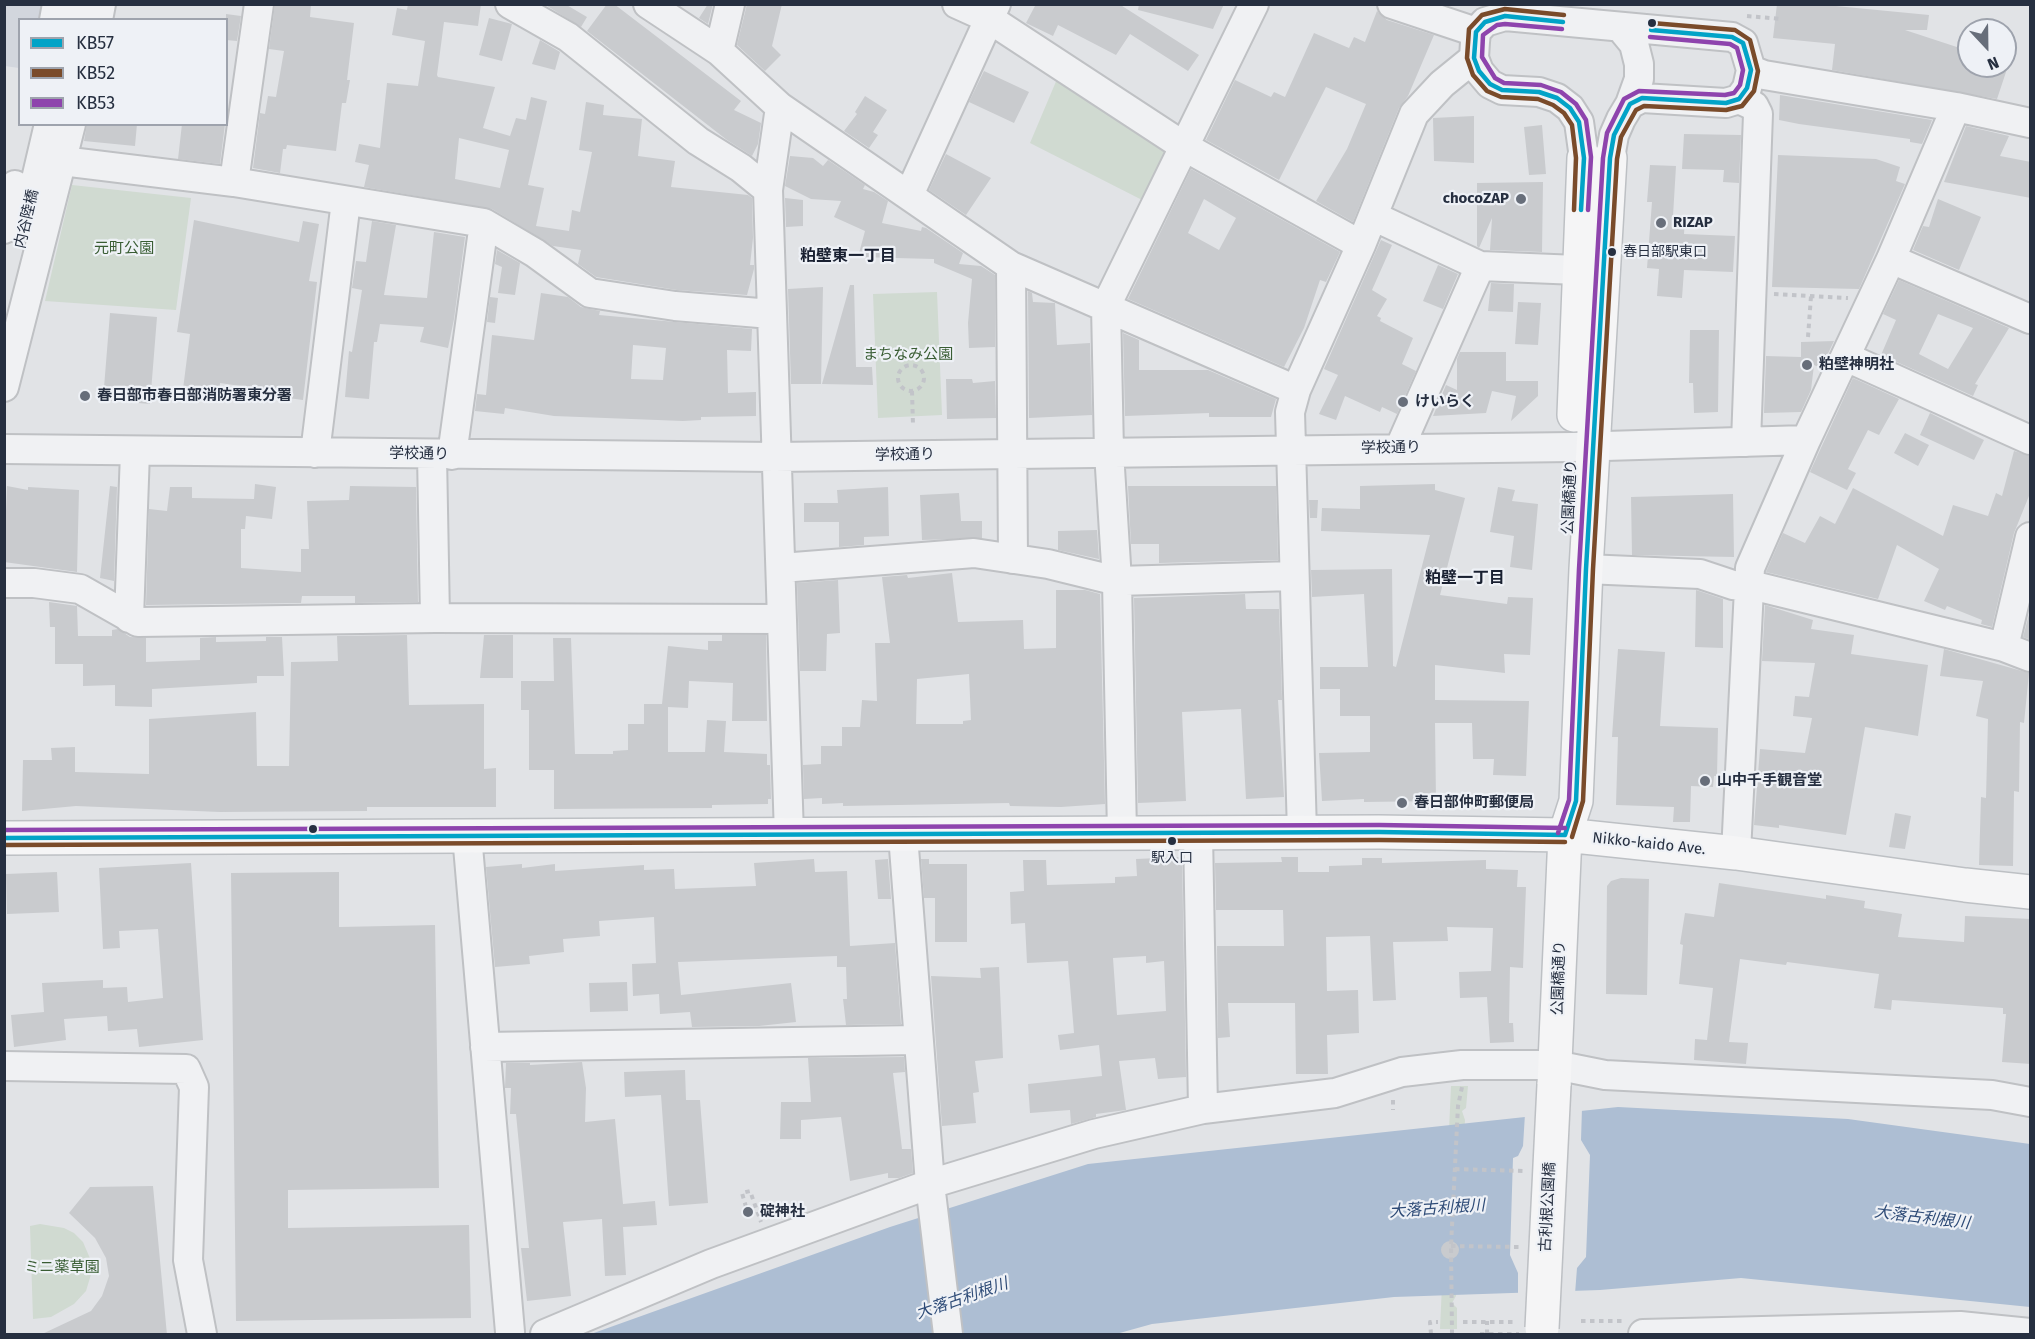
<!DOCTYPE html>
<html>
<head>
<meta charset="utf-8">
<style>
	body { margin:0 }
	#map { position:relative; width:2035px; height:1339px; overflow:hidden; background:#e1e3e6; font-family:"Fira Sans",sans-serif }
	canvas { display:block }
	.frame { position:absolute; inset:0; border:6px solid #262f40; pointer-events:none }
	.legend { position:absolute; left:18px; top:18px; width:210px; height:108px; box-sizing:border-box; background:#eef1f6; border:2px solid #9ea3ad; margin:0; padding:8px 10px; list-style:none; font-size:18px; color:#262f40 }
	.legend li { display:flex; align-items:center; gap:12px; height:30px }
	.legend b { width:30px; border:2px solid #9ea3ad }
	.north { position:absolute; left:1957px; top:18px; width:60px; height:60px; box-sizing:border-box; background:#eef1f6; border:2px solid #9ea3ad; border-radius:50%; rotate:158deg; font-size:16px; font-weight:700; line-height:24px; text-align:center; color:#262f40 }
	.north::after { content:''; display:block; margin:auto; width:21px; height:27px; background:#676e7a; clip-path:polygon(50% 0,100% 100%,50% 72%,0 100%) }
</style>
</head>
<body>
<div id="map">
<canvas width="2035" height="1339"></canvas>
<div class="frame"></div>
<ul class="legend">
<li><b style="height:8px;background:#02a3c7"></b>KB57</li>
<li><b style="height:8px;background:#7a4b2a"></b>KB52</li>
<li><b style="height:8px;background:#8e44ad"></b>KB53</li>
</ul>
<div class="north">N</div>
</div>
<script>
const g = document.querySelector('canvas').getContext('2d');
g.lineJoin = 'round';
function fillPath(path, color) {
  g.fillStyle = color;
  g.fill(path, 'evenodd');
}
function toPath(rows) {
  const path = new Path2D();
  for (const r of rows) {
    if (r.length === 3) {
      path.moveTo(r[0] + r[2], r[1]);
      path.arc(r[0], r[1], r[2], 0, 2 * Math.PI);
      continue;
    }
    path.moveTo(r[0], r[1]);
    for (let i = 2; i < r.length; i += 2) path.lineTo(r[i], r[i + 1]);
  }
  return path;
}
function trace(path, color, width, dash) {
  g.strokeStyle = color;
  g.lineWidth = width;
  g.lineCap = dash ? 'butt' : 'round';
  g.setLineDash(dash || []);
  g.stroke(path);
}
function drawText(font, color, halo, rows, align = 'center') {
  g.font = font + ' "Fira Sans","Noto Sans JP",sans-serif';
  g.lineWidth = 4.5;
  g.setLineDash([]);
  g.textBaseline = 'middle';
  g.strokeStyle = halo;
  g.fillStyle = color;
  for (const [text, x, y, turn = 0] of rows) {
    g.save();
    g.translate(x, y);
    g.rotate((+turn || 0) * Math.PI / 180);
    g.textAlign = isNaN(turn) ? turn : align;
    if (halo) g.strokeText(text, 0, 0);
    g.fillText(text, 0, 0);
    g.restore();
  }
}
fillPath(toPath([
	[5,5,63,5,60,19,20,20,19,68,5,66]
]), '#d2d6dd');
fillPath(toPath([
	[1060,72,1180,148,1150,204,1030,143],
	[72,185,191,198,176,310,45,301],
	[937,292,942,415,878,418,873,294],
	[1451,1086,1468,1086,1466,1108,1462,1111,1465,1120,1456,1296,1452,1303,1457,1308,1457,1329,1440,1329],
	[40,1224,64,1228,74,1233,83,1242,92,1263,92,1271,86,1291,74,1304,51,1317,33,1319,30,1226]
]), '#d0dad1');
fillPath(toPath([
	[1618,1107,1848,1119,2030,1144,2030,1307,1741,1278,1600,1290,1394,1297,1152,1324,1116,1334,591,1334,890,1227,1088,1164]
]), '#adbed3');
fillPath(toPath([
	[1582,1108,1581,1140,1590,1155,1586,1257,1577,1268,1575,1294,1518,1296,1518,1273,1510,1255,1513,1158,1518,1156,1523,1146,1525,1114]
]), '#e1e3e6');
fillPath(toPath([
	[275,4,311,4,310,17,354,23,347,80,350,80,346,103,342,103,336,151,287,145,286,149,283,149,280,173,253,168,260,113,265,114,268,96,276,97,284,51,269,49],
	[408,4,481,4,478,26,444,22,437,75,438,77,495,87,483,128,510,136,516,118,526,120,531,97,547,101,528,185,544,188,536,226,569,231,572,210,580,212,592,152,579,150,586,102,604,105,603,115,642,119,638,156,675,161,671,187,748,195,752,198,753,238,750,265,754,265,754,269,747,295,677,290,596,277,578,264,581,250,553,246,492,209,364,187,369,165,355,162,359,144,380,148,387,83,418,86,425,41,392,35,397,8,407,10],
	[459,138,509,150,500,188,455,179],
	[544,4,565,4,587,17,581,27],
	[607,4,614,4,741,101,734,110,761,123,758,144,752,156,727,140,587,31],
	[708,4,713,4,708,24,699,18],
	[747,4,782,4,772,46,781,55,765,71,737,45],
	[1036,4,1119,4,1199,55,1188,71,1130,34,1116,55,1058,25,1053,36,1026,23],
	[1139,4,1224,4,1213,29,1138,10],
	[1777,4,1815,4,1929,15,1927,30,1905,30,1969,51,1969,66,2008,66,1997,99,1832,70,1835,44,1773,38],
	[1377,11,1387,20,1434,35,1408,96,1399,108,1353,222,1316,201,1347,149,1366,104,1326,87,1279,180,1206,140,1235,80,1271,97,1274,92,1285,97,1314,33,1349,48,1354,37,1365,42],
	[226,14,241,16,237,41,226,40],
	[489,18,512,24,502,61,479,55],
	[540,40,560,52,555,70,532,64],
	[984,71,1029,92,1014,123,969,102],
	[1780,95,1932,120,1931,123,1922,144,1910,142,1910,139,1799,124,1779,120],
	[865,96,887,110,873,132,878,135,869,148,844,131,857,114,855,112],
	[1474,116,1474,163,1434,161,1433,118],
	[87,124,137,124,135,146,84,141],
	[182,124,225,124,220,164,178,159],
	[1542,125,1546,174,1529,175,1524,127],
	[1966,126,2009,136,2000,156,2031,162,2031,198,1944,182],
	[1684,134,1741,135,1739,183,1723,182,1724,170,1682,169],
	[946,154,991,178,966,215,929,190],
	[1778,155,1876,159,1900,167,1896,181,1905,184,1859,289,1772,287],
	[790,156,813,158,823,166,828,160,865,185,863,189,874,192,888,201,882,223,921,231,922,227,926,228,963,253,959,264,981,266,995,275,995,347,969,348,968,323,972,279,934,263,934,259,858,257,865,231,834,217,841,201,811,199,785,186],
	[1650,165,1676,166,1673,216,1685,217,1684,234,1735,236,1733,272,1684,270,1682,298,1657,296,1659,269,1647,268,1652,202,1647,202],
	[1191,169,1340,252,1326,282,1320,280,1304,328,1284,367,1128,299],
	[1204,199,1236,218,1219,250,1188,233],
	[1543,182,1542,252,1490,250,1492,218,1479,248,1477,246,1477,183],
	[785,198,803,200,803,226,786,227],
	[1938,199,1981,217,1959,270,1913,250,1923,226,1929,227],
	[194,220,299,242,303,221,319,224,309,281,317,282,303,400,266,395,267,390,220,383,218,402,182,397,190,334,177,332],
	[372,221,396,225,384,295,427,298,434,232,465,237,454,319,448,348,420,342,424,327,380,324,377,342,374,342,369,399,345,397,349,351,352,352,362,290,352,288,356,261,366,262],
	[1381,240,1392,245,1372,290,1387,299,1377,316,1381,318,1380,321,1413,338,1402,364,1416,371,1397,414,1382,407,1380,412,1345,396,1336,420,1319,414,1338,375,1324,369],
	[497,250,520,263,515,295,498,293,502,267,495,264],
	[1438,265,1458,274,1443,309,1423,301],
	[1899,280,2009,328,1975,384,1978,385,1973,396,1881,355,1896,320,1883,314],
	[1938,314,1973,328,1948,369,1919,354],
	[1491,283,1514,284,1513,312,1488,311],
	[850,285,854,285,856,367,872,367,873,385,822,384],
	[823,287,821,384,791,384,788,289],
	[1028,291,1032,293,1033,302,1055,303,1057,345,1090,343,1092,415,1029,418],
	[541,293,568,297,581,307,600,311,599,315,752,329,751,351,727,350,728,393,756,392,756,416,701,417,701,420,683,421,554,416,505,408,504,414,475,411,477,394,486,395,492,335,534,340],
	[633,345,666,348,663,380,631,379],
	[490,297,498,298,495,323,487,322],
	[1518,302,1541,303,1538,345,1515,344],
	[110,313,157,317,150,404,103,400],
	[1690,330,1719,330,1718,412,1694,413,1693,383,1689,383],
	[1123,333,1139,340,1139,370,1208,370,1276,399,1271,417,1209,417,1209,413,1125,416],
	[1834,341,1821,368,1814,365,1811,390,1801,412,1764,413,1766,356,1801,357,1801,342],
	[1460,352,1506,352,1506,381,1538,381,1538,396,1511,421,1516,396,1492,391,1486,413,1433,416,1446,385,1457,390,1457,359],
	[1853,378,1899,399,1879,435,1868,430,1848,469,1856,473,1847,490,1810,472],
	[946,379,972,379,973,383,995,381,996,418,947,419],
	[1930,413,1984,440,1974,460,1920,435],
	[1905,433,1929,445,1918,466,1894,453],
	[2014,451,2031,456,2031,491,2014,533,1992,627,1981,624,1982,620,1947,606,1945,610,1924,601,1939,569,1897,545,1878,599,1766,572,1783,533,1805,543,1820,516,1835,524,1853,488,1943,536,1953,505,1988,516,1996,493,2002,496],
	[255,484,276,487,272,519,246,516,245,529,241,529,241,568,301,572,301,549,309,549,307,501,349,500,350,486,416,487,418,602,355,603,355,596,302,596,301,603,146,605,149,509,167,511,170,487,192,487,192,498,254,499],
	[1435,484,1435,490,1465,498,1440,595,1507,604,1508,597,1533,598,1530,655,1504,654,1505,673,1435,665,1435,700,1529,701,1526,776,1493,775,1494,759,1473,759,1472,723,1435,723,1436,801,1364,802,1364,799,1322,801,1319,753,1370,752,1370,716,1340,716,1340,689,1320,689,1320,667,1368,667,1364,594,1312,597,1311,570,1392,569,1393,666,1396,667,1430,535,1321,531,1322,508,1360,509,1360,486],
	[7,486,28,490,28,487,79,490,77,572,4,562],
	[110,486,117,487,114,581,100,578],
	[1128,486,1276,486,1278,560,1159,563,1159,544,1131,544],
	[888,487,889,536,864,537,864,545,839,547,839,522,804,522,804,503,838,503,837,490],
	[1498,487,1515,490,1512,501,1538,504,1532,570,1510,567,1514,536,1490,532],
	[959,493,961,521,982,521,982,538,922,540,920,495],
	[1733,494,1734,557,1632,555,1631,497],
	[1309,500,1318,500,1317,518,1310,518],
	[1097,530,1099,559,1058,550,1058,531],
	[952,573,958,622,1023,620,1024,649,1056,648,1056,590,1085,590,1100,594,1105,804,1061,807,1010,806,1009,803,843,806,843,803,822,804,822,798,804,799,803,765,821,764,821,746,842,746,842,727,860,727,862,700,877,701,875,643,890,643,882,577,907,575,908,578],
	[969,674,971,720,963,721,963,724,916,724,917,679],
	[838,580,840,633,827,634,826,671,800,671,797,583],
	[1696,590,1723,599,1723,648,1695,647],
	[1245,594,1246,609,1279,609,1282,700,1278,700,1284,797,1246,799,1241,709,1182,712,1186,801,1138,803,1134,598],
	[49,602,77,606,78,636,112,636,112,630,118,629,130,637,146,638,146,662,200,660,200,638,216,637,216,642,266,641,266,637,282,637,284,676,257,676,257,683,152,689,152,707,115,706,115,685,83,686,83,664,55,664,55,627,50,627],
	[1765,605,1813,620,1811,629,1854,635,1851,654,1928,665,1918,736,1865,727,1846,835,1779,825,1779,828,1754,825,1760,749,1805,753,1812,718,1793,716,1795,696,1809,697,1815,663,1762,661],
	[2031,607,2031,640,2023,637],
	[407,635,409,705,484,704,484,769,496,768,496,807,367,807,367,811,220,812,76,806,22,811,23,760,52,760,51,748,75,747,75,772,149,774,149,719,256,712,257,766,289,766,291,662,338,661,337,636],
	[484,635,513,635,513,678,480,678],
	[722,635,766,635,767,721,732,721,733,683,689,681,688,708,668,707,668,752,705,752,707,720,726,721,724,752,767,754,767,765,770,765,771,799,768,799,768,804,712,805,712,808,554,809,554,770,529,770,529,710,521,710,521,681,554,681,553,638,571,638,575,754,613,754,613,751,628,750,628,724,644,724,644,704,662,704,668,646,708,650,708,641,722,641],
	[1618,649,1665,652,1660,726,1718,728,1717,776,1714,776,1713,787,1691,786,1690,822,1673,822,1674,807,1616,805,1618,737,1612,737],
	[1944,649,2029,673,2024,723,2020,722,2019,792,2014,791,2013,866,1979,865,1981,797,1986,798,1988,719,1976,716,1983,681,1940,676],
	[1895,813,1911,816,1905,849,1889,847],
	[1182,857,1186,1077,1158,1079,1155,1058,1119,1061,1126,1110,1096,1114,1096,1117,1071,1124,1070,1110,1030,1113,1028,1084,1102,1076,1099,1045,1060,1050,1058,1035,1074,1033,1068,961,1027,963,1025,923,1011,924,1010,892,1024,891,1023,860,1046,860,1047,885,1115,883,1115,877,1137,876,1136,859],
	[1146,956,1146,963,1164,961,1166,1011,1117,1015,1113,958],
	[1281,857,1298,857,1298,872,1329,872,1329,866,1362,865,1362,858,1382,858,1382,863,1486,860,1486,869,1518,870,1517,887,1526,887,1523,968,1510,967,1509,1023,1513,1023,1514,1042,1490,1043,1487,997,1460,998,1459,972,1491,971,1493,928,1447,927,1448,941,1393,942,1396,1000,1373,1001,1370,936,1326,937,1327,991,1358,990,1359,1033,1327,1035,1328,1074,1296,1074,1295,1003,1228,1003,1230,1037,1218,1038,1217,946,1284,946,1283,910,1216,910,1215,863,1282,862],
	[814,859,815,872,847,871,850,946,895,943,901,1024,846,1025,843,999,847,999,846,967,837,967,837,956,678,962,681,995,791,983,796,1022,759,1026,692,1027,690,1012,660,1014,659,994,633,996,632,964,656,963,654,917,599,921,600,936,563,939,564,952,529,956,530,964,495,967,486,867,522,864,522,868,555,864,555,871,644,865,644,870,674,869,675,889,756,886,754,863],
	[888,859,891,899,878,899,875,860],
	[921,859,929,859,929,864,967,864,967,942,935,942,935,898,924,898],
	[191,863,203,1040,139,1047,137,1029,108,1031,107,1016,64,1019,66,1040,14,1047,11,1015,44,1012,42,983,103,980,103,988,127,987,128,1002,163,998,158,929,119,931,120,948,103,949,99,868],
	[57,872,59,912,7,914,6,874],
	[339,872,339,927,435,925,439,1188,288,1190,288,1228,469,1225,471,1318,236,1321,231,873],
	[1621,878,1649,879,1647,995,1606,994,1607,886,1611,881],
	[1719,883,1826,899,1826,895,1865,901,1864,908,1902,914,1898,937,1964,942,1965,916,2031,919,2031,1064,2002,1062,2006,1014,2003,1014,2003,1008,1892,1000,1891,1010,1874,1008,1879,974,1787,962,1786,965,1740,959,1729,1042,1748,1043,1746,1064,1694,1060,1695,1039,1707,1040,1713,988,1679,984,1683,945,1680,944,1685,913,1714,917],
	[999,967,1003,1058,975,1061,979,1092,973,1093,976,1123,942,1126,931,976,981,978,980,968],
	[627,982,628,1011,590,1012,589,983],
	[904,1057,905,1072,893,1073,902,1149,911,1149,913,1173,899,1178,888,1178,888,1173,850,1181,841,1117,801,1120,801,1139,780,1139,781,1102,811,1102,808,1058],
	[582,1062,586,1088,585,1122,615,1119,623,1204,655,1201,657,1225,623,1227,626,1275,605,1276,602,1219,563,1222,571,1296,527,1301,521,1248,529,1248,516,1114,510,1114,511,1088,505,1088,506,1063,530,1063,530,1065],
	[685,1070,686,1100,700,1100,708,1203,669,1206,661,1095,625,1097,624,1072],
	[153,1186,167,1335,40,1335,91,1311,102,1296,109,1276,106,1258,95,1238,69,1213,90,1187],
	[1450,1250,9]
]), '#c9cbce');
const minor = toPath([
	[510,4,568,37,698,141,741,168,768,190],
	[648,4,719,51,780,107,1011,266,1296,390],
	[957,4,988,18,1185,147,1361,245],
	[1392,4,1476,32],
	[54,20,57,4],
	[74,20,78,4],
	[98,20,101,4],
	[1620,27,1634,44,1639,64,1639,79,1630,104],
	[719,51,730,4],
	[1751,70,1764,75,1956,107,2030,123],
	[1739,99,1754,106,1758,114,1746,442],
	[780,107,768,190,789,835],
	[1584,158,1579,122,1570,108,1557,98,1539,92,1502,90,1490,84,1479,71,1474,58,1475,42,1476,32,1485,22,1505,16,1732,37,1743,43,1751,70,1747,88,1739,99,1726,103,1642,98,1630,104,1621,119,1614,135,1610,158],
	[62,161,234,182,484,223,535,253,590,293,675,306,771,314],
	[234,182,259,4],
	[909,195,996,4],
	[1373,216,1480,266,1578,270],
	[26,222,49,124],
	[4,229,15,185],
	[1891,259,2030,319],
	[1011,266,1013,559],
	[1846,357,2030,440],
	[4,387,71,124],
	[1400,447,1480,266],
	[4,449,775,457,1572,447,1806,440],
	[315,453,346,201],
	[432,455,435,618],
	[452,455,484,223],
	[781,568,974,553,1048,564,1117,581,1294,576],
	[1586,569,1700,574,1733,585,1763,588,2004,647,2030,657],
	[4,583,34,583,80,589,138,622,435,618,782,619],
	[129,618,135,452],
	[2004,647,2030,537],
	[1198,833,1203,1109],
	[1302,833,1290,412,1296,390,1361,245,1414,114,1442,84,1474,58],
	[1122,834,1117,581,1109,452,1106,306,1254,4],
	[467,835,510,1332],
	[903,835,930,1184,948,1334],
	[1736,853,1750,568,1806,440,1891,259,1956,107],
	[485,1047,917,1040],
	[4,1066,186,1069,194,1087,188,1260,202,1334],
	[545,1334,711,1264,930,1184,1094,1134,1203,1109,1335,1093,1402,1072,1462,1065,1555,1065,1605,1075,1992,1095,2030,1102],
	[1643,1334,1960,1326,2030,1333]
]);
const major = toPath([
	[1574,415,1584,158],
	[4,838,1379,832,1565,835,1736,853,1965,885,2030,892],
	[1554,1085,1565,835,1576,801,1586,569,1610,158]
]);
trace(minor, '#bfc1c4', 32);
trace(major, '#bdc0c4', 36);
trace(toPath([
	[1747,16,1782,19],
	[1774,294,1848,298],
	[1808,337,1811,296],
	[911,378,13],
	[912,391,913,425],
	[1393,1100,1393,1110],
	[1455,1169,1526,1171],
	[746,1207,742,1193,750,1191,761,1222],
	[1451,1246,1522,1247],
	[1581,1321,1623,1321],
	[1463,1322,1514,1322],
	[1431,1334,1430,1322,1438,1322],
	[1452,1334,1451,1246,1458,1106,1462,1087],
	[1480,1334,1519,1334],
	[1487,1334,1487,1321]
]), '#c2c4c9', 4, [4.5, 4.5]);
trace(minor, '#f0f1f3', 28);
trace(major, '#f5f5f6', 33);
const majorBridge = toPath([
	[1542,1328,1554,1085]
]);
trace(majorBridge, '#bdc0c4', 36, []);
trace(majorBridge, '#f5f5f6', 33);
trace(toPath([
	[1563,22,1505,16,1485,22,1476,32,1474,58,1479,71,1490,84,1502,90,1539,92,1557,98,1570,108,1579,122,1584,158,1581,210],
	[1565,835,1576,801,1586,569,1610,158,1614,135,1630,104,1642,98,1726,103,1739,99,1747,88,1751,70,1743,43,1732,37,1651,30],
	[4,838,1379,832,1565,835]
]), '#02a3c7', 4.5);
trace(toPath([
	[1564,15,1505,9,1482,15,1469,29,1467,58,1473,75,1487,91,1501,97,1538,99,1553,105,1564,113,1572,125,1576,158,1574,210],
	[1572,837,1583,801,1593,569,1617,159,1621,137,1636,110,1644,106,1726,110,1742,106,1754,91,1758,71,1750,40,1735,30,1652,23],
	[4,845,1379,840,1565,842]
]), '#7a4b2a', 4.5);
trace(toPath([
	[1562,29,1505,24,1497,25,1483,35,1482,57,1495,78,1504,83,1541,85,1561,92,1576,104,1586,120,1591,157,1588,210],
	[4,830,1379,825,1565,828],
	[1558,833,1569,800,1579,569,1603,158,1607,133,1624,99,1639,91,1725,95,1734,93,1740,85,1743,70,1737,48,1730,44,1650,37]
]), '#8e44ad', 4.5);
for (const [x, y, r, color] of [
	[1652,23,5,"#262f40"],
	[1521,199,6,"#676e7a"],
	[1661,223,6,"#676e7a"],
	[1612,252,5,"#262f40"],
	[1807,365,6,"#676e7a"],
	[85,396,6,"#676e7a"],
	[1403,402,6,"#676e7a"],
	[1705,781,6,"#676e7a"],
	[1402,803,6,"#676e7a"],
	[313,829,5,"#262f40"],
	[1172,841,5,"#262f40"],
	[748,1212,6,"#676e7a"]
]) {
  const dot = new Path2D();
  dot.arc(x, y, r, 0, 2 * Math.PI);
  g.fillStyle = color;
  g.fill(dot);
  trace(dot, '#eef1f6', 2);
}
drawText('14px', '#262f40', '#eef1f6', [
	["春日部駅東口",1623,252],
	["駅入口",1172,858,"center"]
], 'left');
drawText('bold 15px', '#262f40', '#eef1f6', [
	["chocoZAP",1509,199,"right"],
	["RIZAP",1673,223],
	["粕壁神明社",1819,365],
	["春日部市春日部消防署東分署",97,396],
	["けいらく",1415,402],
	["山中千手観音堂",1717,781],
	["春日部仲町郵便局",1414,803],
	["碇神社",760,1212]
], 'left');
drawText('15px', '#262f40', '#eef1f6', [
	["内谷陸橋",27,219,-77],
	["学校通り",1391,448,-1],
	["学校通り",419,454,1],
	["学校通り",905,455,-1],
	["公園橋通り",1570,497,-87],
	["Nikko-kaido Ave.",1649,844,6],
	["公園橋通り",1559,978,-88],
	["古利根公園橋",1548,1207,-87]
]);
drawText('15px', '#395d33', '#eef1f6', [
	["元町公園",124,249],
	["まちなみ公園",908,355],
	["ミニ薬草園",62,1268]
]);
drawText('bold 16px', '#192031', '#eef1f6', [
	["粕壁東一丁目",848,257],
	["粕壁一丁目",1465,579]
]);
drawText('italic 16px', '#2e4b77', '#eef1f6', [
	["大落古利根川",1437,1209,-4],
	["大落古利根川",1922,1218,7],
	["大落古利根川",962,1299,-19]
]);
</script>
</body>
</html>
